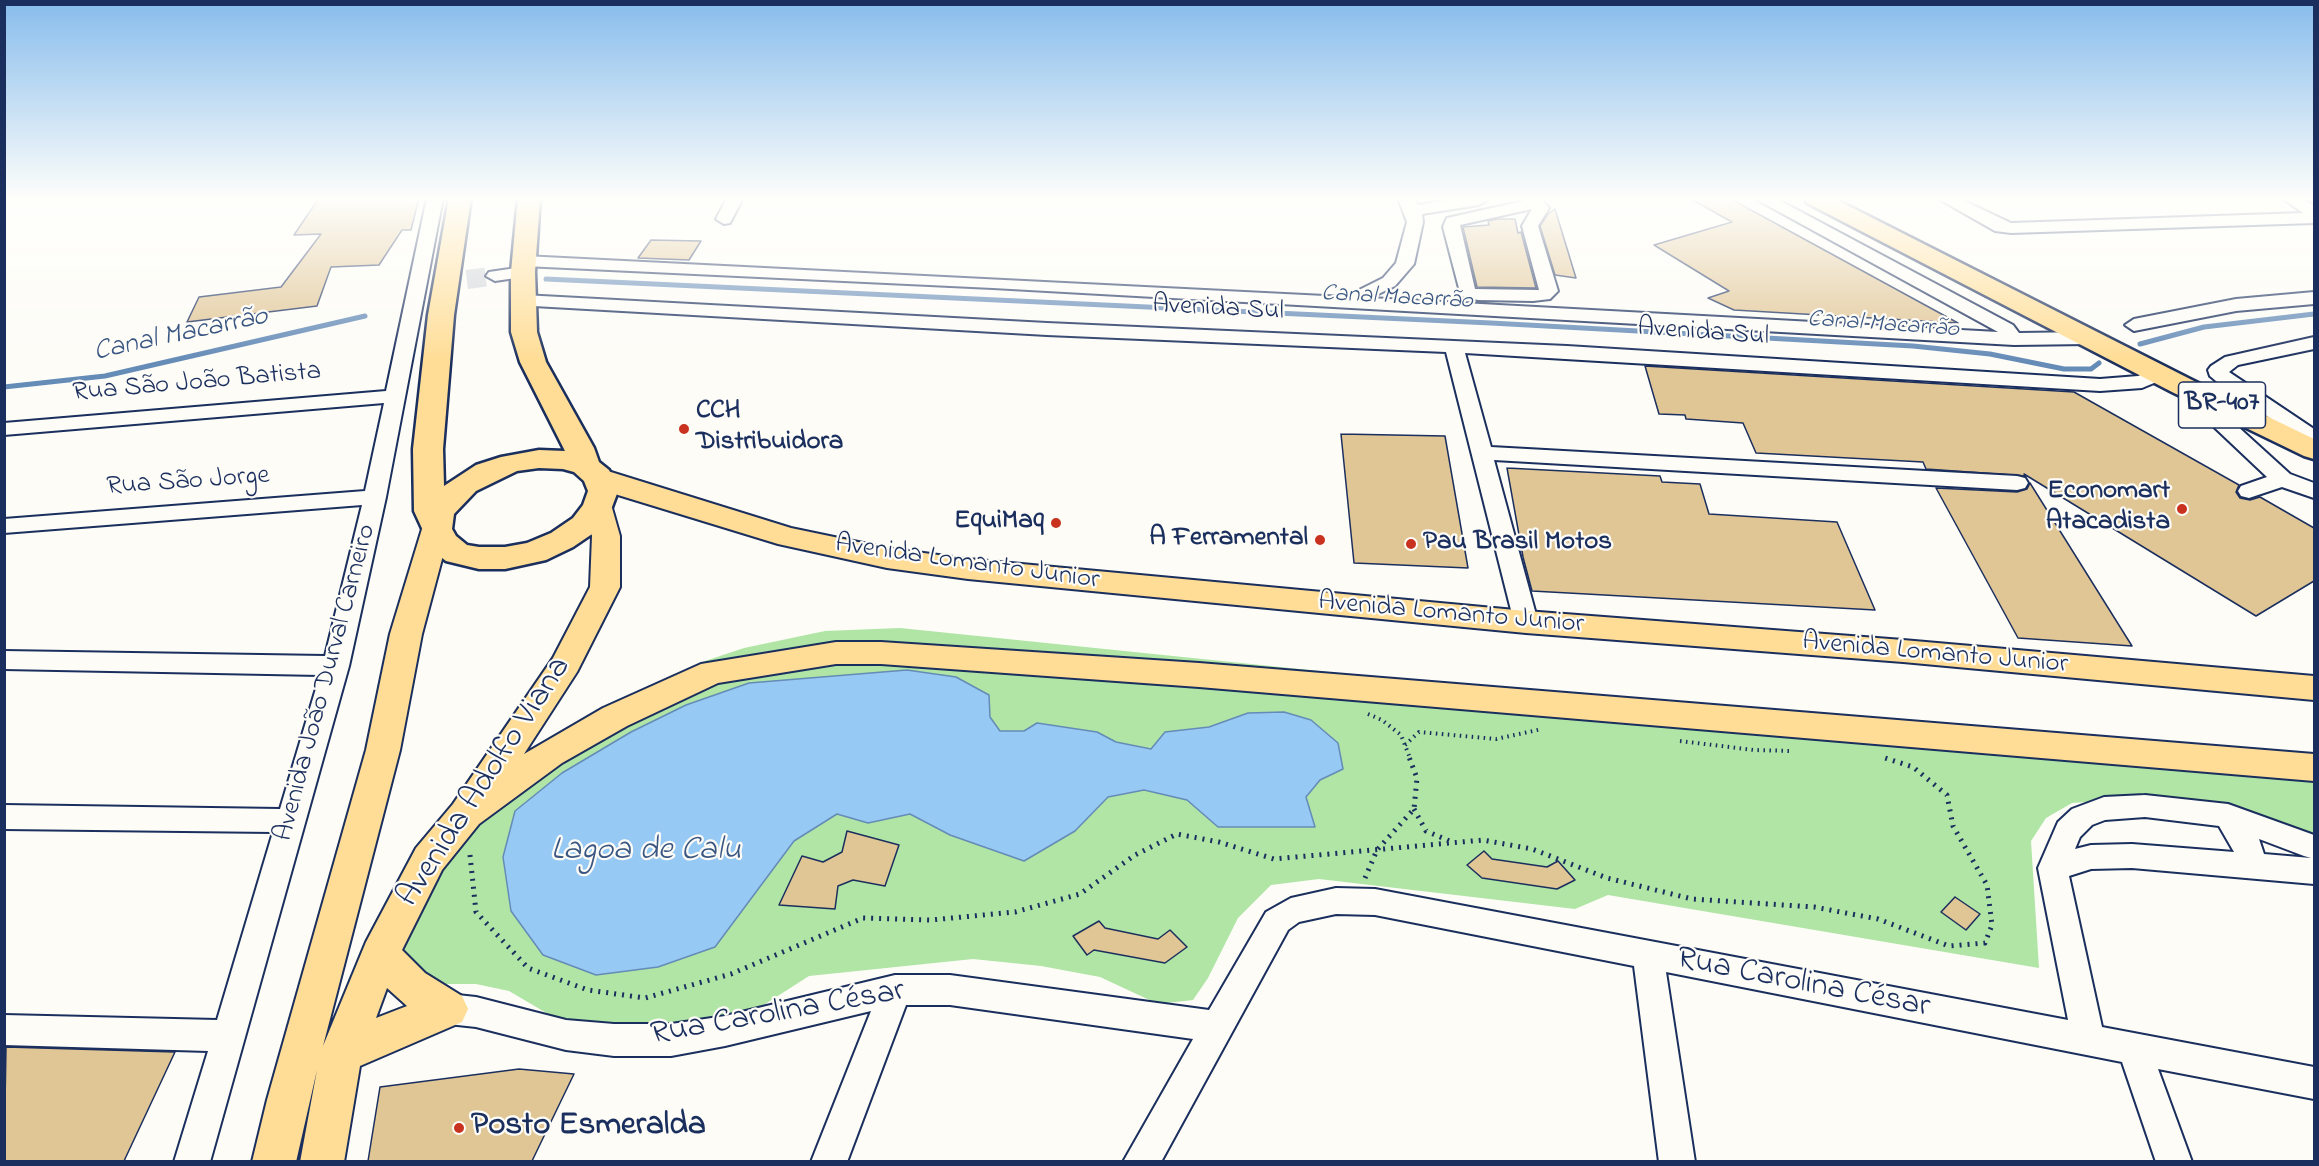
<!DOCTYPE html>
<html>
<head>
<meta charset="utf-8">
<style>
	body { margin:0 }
	#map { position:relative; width:2319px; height:1166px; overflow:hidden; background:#fdfcf7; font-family:"Indie Flower",sans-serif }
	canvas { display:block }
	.frame { position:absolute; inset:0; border:6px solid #1b2f5e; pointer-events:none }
</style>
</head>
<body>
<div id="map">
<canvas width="2319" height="1166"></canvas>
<div class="frame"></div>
</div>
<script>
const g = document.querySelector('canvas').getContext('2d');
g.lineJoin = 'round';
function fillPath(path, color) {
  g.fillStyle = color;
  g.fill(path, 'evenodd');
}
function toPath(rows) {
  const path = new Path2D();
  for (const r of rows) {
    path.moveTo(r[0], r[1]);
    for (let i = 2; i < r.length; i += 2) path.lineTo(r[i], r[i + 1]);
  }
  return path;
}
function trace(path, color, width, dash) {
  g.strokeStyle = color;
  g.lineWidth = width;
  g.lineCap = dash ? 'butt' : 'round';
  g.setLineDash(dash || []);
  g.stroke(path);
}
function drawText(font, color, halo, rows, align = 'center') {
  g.font = font + ' "Indie Flower",sans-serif';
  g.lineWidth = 4.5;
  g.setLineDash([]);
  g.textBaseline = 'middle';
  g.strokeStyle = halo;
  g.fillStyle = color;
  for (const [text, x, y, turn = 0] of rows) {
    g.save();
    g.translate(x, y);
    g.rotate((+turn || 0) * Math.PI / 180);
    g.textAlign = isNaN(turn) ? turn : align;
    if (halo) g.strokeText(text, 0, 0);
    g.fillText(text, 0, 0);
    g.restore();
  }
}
fillPath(toPath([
	[900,628,2314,773,2314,842,2255,820,2129,799,2072,803,2046,818,2031,841,2039,968,1608,895,1575,909,1319,879,1271,885,1238,918,1208,978,1193,1000,1158,1004,1100,977,1041,966,973,959,809,976,759,1008,667,1032,560,1021,509,991,476,984,431,984,403,959,400,937,448,854,501,794,613,710,705,661,744,648,825,631]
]), '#b0e5a6');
const water = toPath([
	[907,670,956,677,989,695,990,717,1000,731,1024,731,1037,723,1097,732,1116,742,1151,749,1165,732,1209,727,1248,713,1284,712,1311,720,1338,743,1343,769,1320,780,1306,797,1315,827,1218,827,1187,800,1144,790,1108,797,1075,831,1024,861,950,835,910,814,868,823,837,814,794,841,715,947,658,967,596,975,543,955,511,911,503,857,515,811,562,773,631,732,686,705,749,683,907,670]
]);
fillPath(water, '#96c9f3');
trace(water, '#658bb7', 1.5);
trace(toPath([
	[546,279,1491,323,1913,346,1990,354,2064,369,2091,369,2099,363],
	[2140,344,2204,327,2314,314],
	[4,387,105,376,365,316]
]), '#658bb7', 5);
const building = toPath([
	[319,198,419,198,411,230,402,230,379,265,331,267,317,306,187,322,199,297,281,287,321,234,294,235,319,198],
	[1689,198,1729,198,1958,323,1734,310,1708,298,1729,291,1654,245,1732,222,1689,198],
	[1555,209,1576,278,1555,275,1540,226,1548,214,1555,209],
	[1498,219,1515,219,1518,233,1521,232,1536,288,1477,287,1463,227,1489,225,1488,221,1498,219],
	[651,240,701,241,689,260,638,258,651,240],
	[1645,366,2074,392,2239,485,2236,492,2240,498,2250,500,2260,497,2314,528,2314,581,2256,616,2024,474,2026,476,1926,469,1923,462,1756,453,1743,423,1686,419,1685,415,1659,414,1645,366],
	[1341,434,1445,436,1468,568,1354,563,1341,434],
	[1507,468,1660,476,1662,482,1700,484,1709,514,1837,522,1875,610,1532,591,1523,557,1507,468],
	[2030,483,2132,646,2018,638,1936,488,2017,492,2027,489,2030,483],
	[847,831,899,845,885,886,853,880,838,886,835,909,779,905,802,856,823,862,842,852,847,831],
	[1484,851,1492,859,1547,867,1558,861,1575,880,1557,889,1482,878,1467,865,1484,851],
	[1955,897,1980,914,1966,930,1941,912,1955,897],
	[1099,921,1105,928,1158,939,1170,930,1187,947,1165,963,1094,950,1087,955,1073,936,1099,921],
	[6,1047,175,1052,124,1161,4,1161,6,1047],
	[519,1069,574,1074,532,1161,368,1161,380,1087,519,1069]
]);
fillPath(building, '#e0c595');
trace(building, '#1b2f5e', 1.5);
trace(toPath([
	[439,283,495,276]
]), '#d0d3d8', 19, [19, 9]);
const minor = toPath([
	[427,198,443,198,386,497,349,666,210,1162,174,1162,208,1051,4,1045,4,1015,217,1020,273,832,4,829,4,805,280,809,320,675,4,669,4,651,325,656,362,505,4,533,4,519,365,491,384,403,4,435,4,423,386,391,427,198],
	[727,198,743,198,730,223,724,224,716,219,727,198],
	[1398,198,1414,198,1418,205,1460,198,1487,200,1479,205,1422,214,1423,222,1414,264,1395,286,1370,298,1998,332,1754,198,1775,198,2013,325,2019,333,2088,332,2098,338,2088,344,2014,345,993,288,524,266,515,261,524,256,1345,297,1383,278,1396,263,1407,222,1398,198],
	[1521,198,1540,198,1549,208,1538,226,1558,291,1550,299,1533,301,1478,300,1461,296,1443,227,1445,222,1447,218,1523,201,1521,198],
	[1532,209,1522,226,1539,290,1475,289,1460,225,1532,209],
	[1937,198,1958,198,2011,223,2303,213,2282,198,2302,198,2314,206,2314,223,2011,233,1995,231,1937,198],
	[523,267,529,268,532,272,529,276,495,281,486,276,489,272,523,267],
	[2314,292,2314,304,2236,311,2134,331,2125,325,2134,319,2236,299,2314,292],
	[523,295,1047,323,1567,346,2100,379,2138,376,2159,368,2166,370,2169,374,2166,378,2142,388,2100,391,1465,353,1491,447,2017,476,2025,478,2028,483,2025,488,2017,490,1494,460,1538,622,1535,628,1526,631,1517,628,1514,622,1446,352,1047,335,516,305,514,301,523,295],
	[2314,337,2314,349,2238,365,2229,372,2314,429,2314,444,2307,442,2228,391,2210,376,2208,370,2211,366,2225,357,2314,337],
	[2184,382,2191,384,2290,474,2314,483,2314,498,2282,487,2249,498,2241,496,2238,491,2241,486,2267,477,2177,392,2174,388,2177,384,2184,382],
	[2145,795,2228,804,2314,835,2314,884,2132,868,2091,869,2069,876,2102,1027,2314,1067,2314,1099,2158,1069,2192,1162,2156,1162,2122,1062,1666,972,1695,1162,1659,1162,1634,966,1375,915,1336,914,1299,922,1288,930,1161,1162,1123,1162,1193,1039,950,1005,906,1005,847,1162,811,1162,871,1011,725,1046,671,1056,614,1056,566,1050,476,1027,448,1024,437,1020,432,1009,437,998,448,994,476,997,566,1020,614,1024,671,1024,725,1016,895,975,950,975,1209,1010,1266,912,1291,898,1336,888,1375,889,2068,1020,2038,868,2058,822,2072,809,2104,797,2145,795],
	[2145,817,2219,826,2234,852,2132,844,2091,845,2075,849,2080,837,2092,825,2105,820,2145,817],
	[2259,839,2304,856,2311,858,2264,854,2259,839]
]);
const major = toPath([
	[598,468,791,528,887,548,968,559,1526,611,1903,640,2314,676,2314,700,1903,662,1526,633,968,579,887,568,778,544,618,495,588,483,584,477,588,471,598,468],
	[598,499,608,502,612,508,620,536,620,587,577,672,524,754,603,708,701,664,836,642,881,642,1199,663,2314,754,2314,781,1199,687,881,664,836,664,718,683,627,726,562,763,479,824,442,870,402,950,425,973,462,996,468,1009,462,1022,360,1066,344,1162,300,1162,317,1070,296,1162,252,1162,267,1100,366,750,390,634,422,529,426,522,436,520,446,522,450,529,422,634,400,750,323,1046,366,942,416,848,453,804,553,658,590,587,592,536,584,508,588,502,598,499],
	[387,988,407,1006,376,1018,387,988]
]);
const highway = toPath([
	[449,198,471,198,454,315,443,449,444,486,476,465,501,457,539,450,565,451,520,362,511,332,511,272,518,198,540,198,535,272,537,332,546,362,594,448,599,462,609,470,618,491,609,515,595,532,573,547,546,560,505,569,479,569,446,561,432,550,414,511,413,449,428,315,449,198],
	[539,468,563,469,574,472,584,481,588,491,583,505,573,518,551,533,527,543,505,547,479,547,467,545,456,536,452,529,454,514,476,491,517,471,539,468],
	[1804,198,1833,198,2192,380,2314,439,2314,459,2304,456,2172,392,1807,203,1804,198]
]);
trace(minor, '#1b2f5e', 4);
trace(major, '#1b2f5e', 4);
trace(highway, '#1b2f5e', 5);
trace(toPath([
	[1368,714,1382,720,1401,735,1410,758],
	[1680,741,1754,750,1792,751],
	[1405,745,1419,732,1496,739,1542,729]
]), '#1b2f5e', 4, [1.5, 4.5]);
trace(toPath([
	[1414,809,1426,831,1452,842],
	[470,855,476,912,528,968,588,990,645,998,731,974,863,918,931,920,1015,912,1080,894,1135,855,1177,834,1219,842,1274,859,1483,840,1532,849,1607,878,1692,899,1814,907,1878,919,1949,946,1985,943,1992,925,1987,885,1953,826,1947,795,1913,767,1885,758],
	[1365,878,1377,850,1414,809,1417,778,1409,757]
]), '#1b2f5e', 5, [2, 6]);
fillPath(minor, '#fdfcf7');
fillPath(major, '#ffdd96');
fillPath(highway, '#ffdd96');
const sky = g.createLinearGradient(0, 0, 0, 361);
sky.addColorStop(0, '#87bcec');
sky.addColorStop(0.55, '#fefefb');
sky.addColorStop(1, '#fefefb00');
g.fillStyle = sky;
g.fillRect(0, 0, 2319, 361);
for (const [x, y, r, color] of [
	[684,429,6,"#c8321e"],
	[2182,509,6,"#c8321e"],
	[1056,523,6,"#c8321e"],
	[1320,540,6,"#c8321e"],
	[1411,544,6,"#c8321e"],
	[459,1128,6,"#c8321e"]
]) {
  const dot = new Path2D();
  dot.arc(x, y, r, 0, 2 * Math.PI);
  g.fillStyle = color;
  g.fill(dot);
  trace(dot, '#fdfcf7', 2);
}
drawText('italic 24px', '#3a5683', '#fdfcf7', [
	["Canal Macarrão",1397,299,3],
	["Canal Macarrão",1883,326,4]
]);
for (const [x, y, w] of [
	[2222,405,87]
]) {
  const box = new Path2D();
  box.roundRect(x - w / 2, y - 23, w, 46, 4.5);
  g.fillStyle = '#fdfcf7';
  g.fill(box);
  trace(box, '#1b2f5e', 1.5);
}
drawText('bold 26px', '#1b2f5e', null, [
	["BR-407",2222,405]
]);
drawText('27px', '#1b2f5e', '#fdfcf7', [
	["Avenida Sul",1218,310,3],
	["Avenida Sul",1703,334,4],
	["Rua São João Batista",197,384,-5],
	["Rua São Jorge",188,483,-4],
	["Avenida Lomanto Junior",967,564,8],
	["Avenida Lomanto Junior",1451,615,5],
	["Avenida Lomanto Junior",1935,655,5],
	["Avenida João Durval Carneiro",327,683,-75]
]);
drawText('bold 27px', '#1b2f5e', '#fdfcf7', [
	["CCH",696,413,"left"],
	["Distribuidora",696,444,"left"],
	["Economart",2170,493],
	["Atacadista",2170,524],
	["EquiMaq",1044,523],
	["A Ferramental",1308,540],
	["Pau Brasil Motos",1423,544,"left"]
], 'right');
drawText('italic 28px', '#3a5683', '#fdfcf7', [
	["Canal Macarrão",181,336,-12]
]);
drawText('33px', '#1b2f5e', '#fdfcf7', [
	["Avenida Adolfo Viana",486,783,-57],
	["Rua Carolina César",1803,985,11],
	["Rua Carolina César",778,1015,-10]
]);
drawText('italic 33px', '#3a5683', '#fdfcf7', [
	["Lagoa de Calu",646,853]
]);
drawText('bold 33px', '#1b2f5e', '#fdfcf7', [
	["Posto Esmeralda",471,1128]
], 'left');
</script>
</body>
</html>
